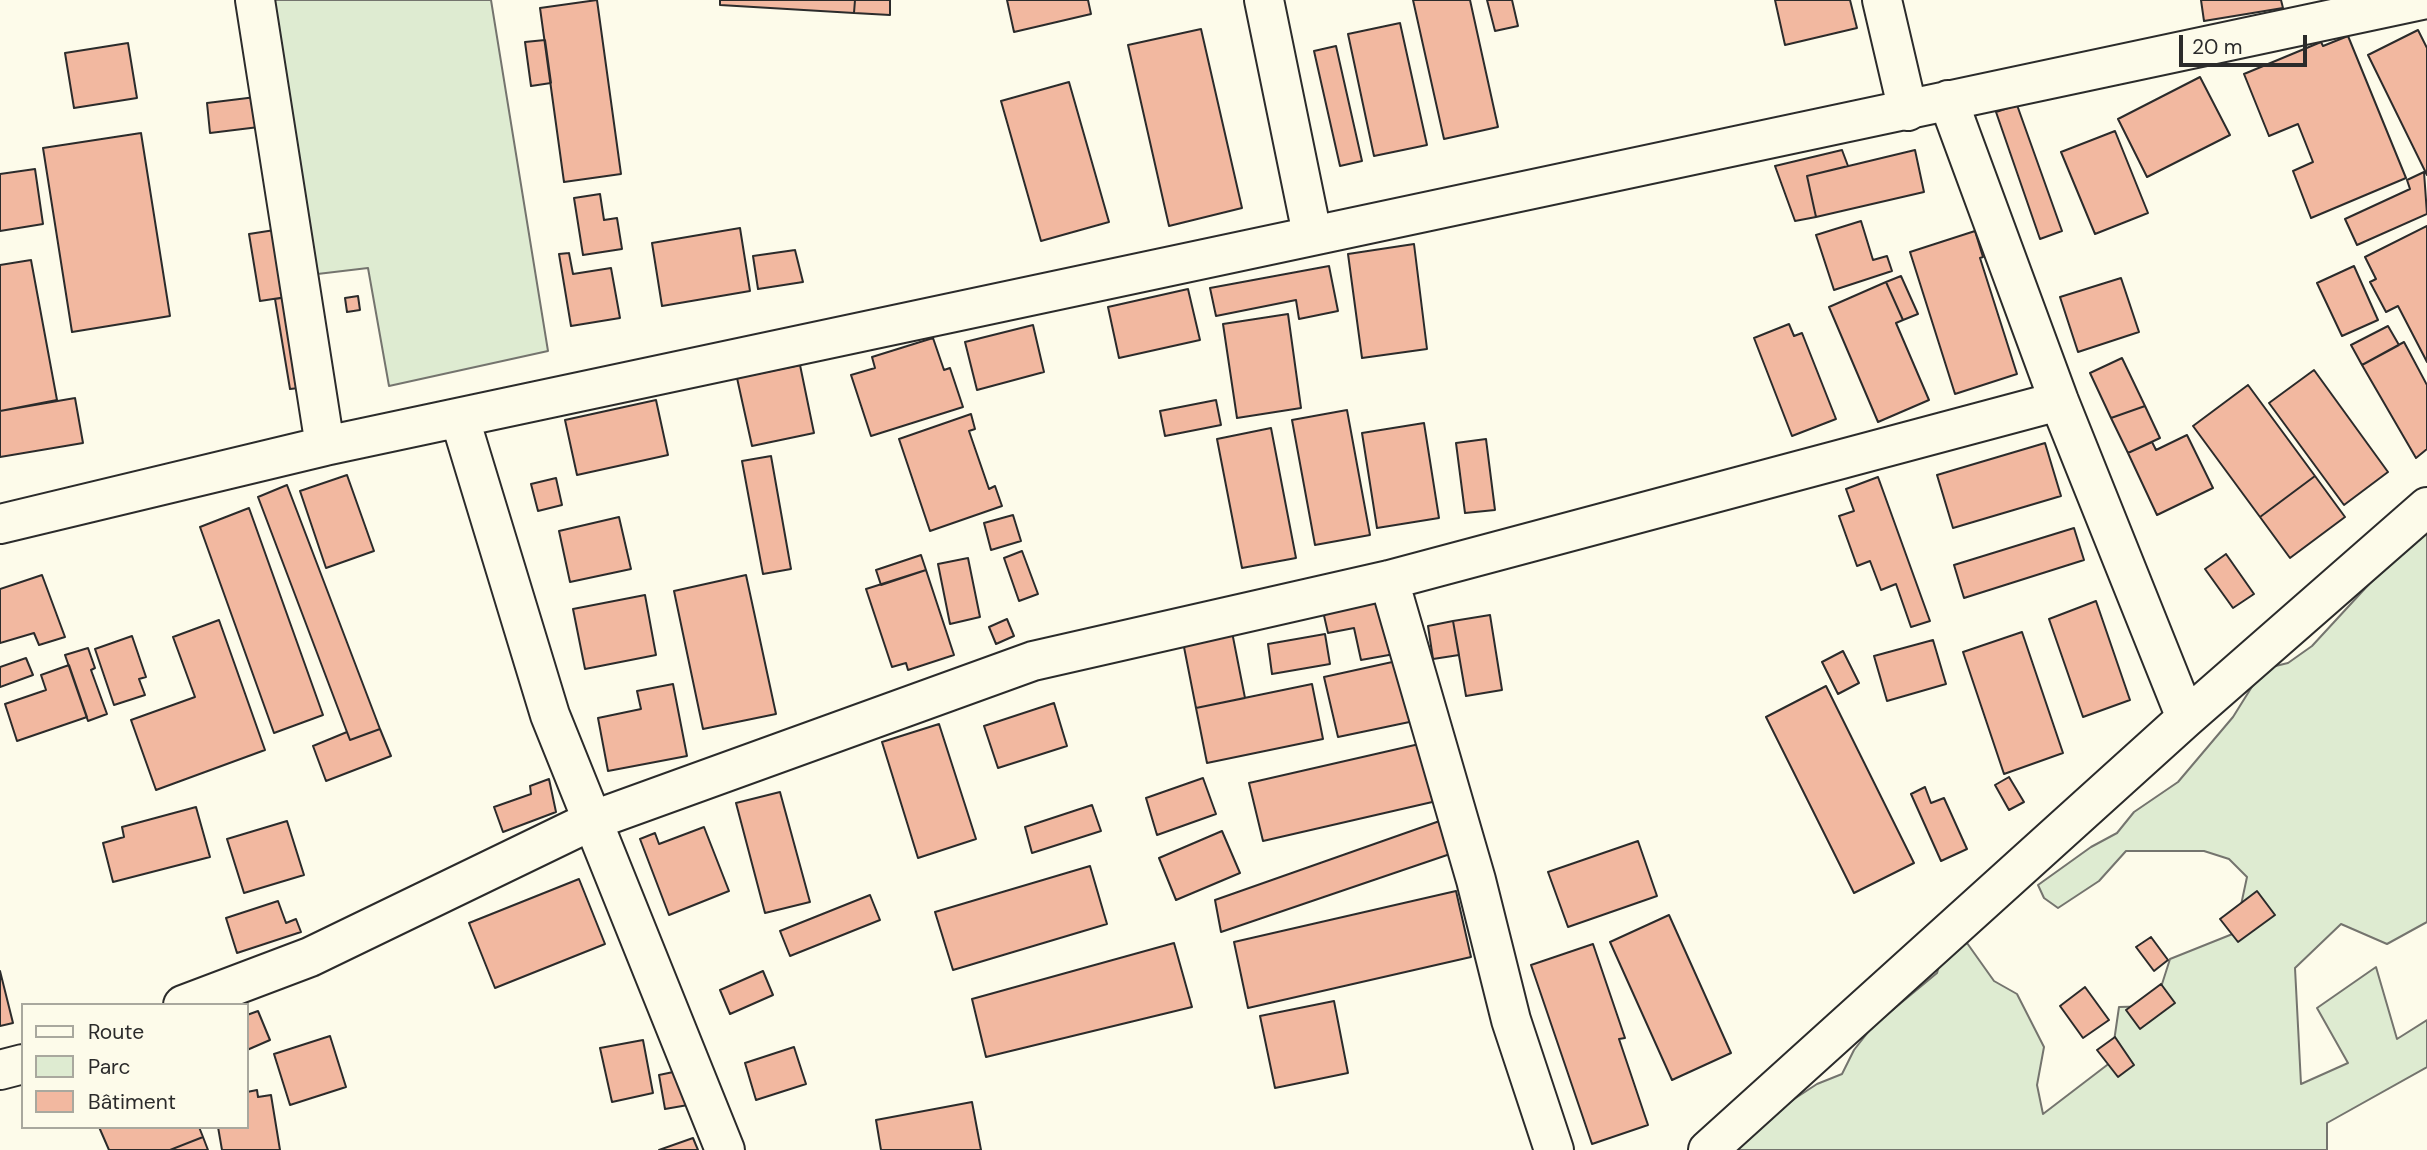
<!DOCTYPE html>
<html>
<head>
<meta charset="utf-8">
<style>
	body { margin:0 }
	#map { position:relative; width:2427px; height:1150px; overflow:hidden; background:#fdfbea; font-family:"DM Sans",sans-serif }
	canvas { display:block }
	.legend { position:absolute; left:21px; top:1003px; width:228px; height:126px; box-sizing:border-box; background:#fdfbea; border:2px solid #a9a89e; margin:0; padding:9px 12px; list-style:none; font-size:21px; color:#2b2b2b }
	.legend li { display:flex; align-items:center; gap:14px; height:35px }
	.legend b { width:35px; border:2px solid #a9a89e }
	.scale { position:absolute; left:2179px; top:35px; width:128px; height:32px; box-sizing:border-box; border:4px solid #2b2b2b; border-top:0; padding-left:9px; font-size:21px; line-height:24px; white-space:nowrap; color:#2b2b2b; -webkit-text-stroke:5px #fdfbea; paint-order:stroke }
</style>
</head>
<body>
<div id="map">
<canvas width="2427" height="1150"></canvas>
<ul class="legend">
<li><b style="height:9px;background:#fdfbea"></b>Route</li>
<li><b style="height:19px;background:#deebd1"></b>Parc</li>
<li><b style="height:19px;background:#f2b8a0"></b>Bâtiment</li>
</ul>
<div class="scale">20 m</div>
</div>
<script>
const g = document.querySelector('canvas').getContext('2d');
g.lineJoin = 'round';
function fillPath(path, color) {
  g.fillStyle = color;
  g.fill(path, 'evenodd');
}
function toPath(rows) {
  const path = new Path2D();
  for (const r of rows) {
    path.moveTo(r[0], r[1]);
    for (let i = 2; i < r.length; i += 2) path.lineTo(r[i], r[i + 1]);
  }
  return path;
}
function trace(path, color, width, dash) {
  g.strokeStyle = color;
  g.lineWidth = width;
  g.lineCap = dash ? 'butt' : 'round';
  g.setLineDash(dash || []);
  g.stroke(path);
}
const green = toPath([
	[265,0,491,0,548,351,389,386,368,268,309,275,265,0],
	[2427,534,2427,922,2387,944,2341,924,2295,968,2301,1084,2348,1063,2317,1008,2376,967,2397,1039,2427,1020,2427,1067,2327,1123,2327,1150,1716,1150,1817,1084,1842,1074,1854,1050,1872,1027,1937,973,1945,944,1967,943,1994,981,2017,994,2044,1047,2037,1085,2043,1114,2111,1062,2119,1007,2155,1006,2170,959,2235,933,2247,877,2229,859,2204,851,2126,851,2099,881,2058,908,2044,898,2038,885,2091,847,2117,833,2134,812,2178,782,2233,717,2263,669,2288,663,2312,646,2371,582,2393,541,2427,534]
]);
fillPath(green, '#deebd1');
trace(green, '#74746e', 2);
const building = toPath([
	[597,0,621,174,564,182,540,8,597,0],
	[720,0,855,0,854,13,720,5,720,0],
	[855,0,890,0,890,15,854,13,855,0],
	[1007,0,1088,0,1091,14,1014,32,1007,0],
	[1413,0,1470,0,1498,127,1444,139,1413,0],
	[1487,0,1512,0,1518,26,1495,31,1487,0],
	[1775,0,1850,0,1857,28,1785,45,1775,0],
	[2201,0,2281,0,2283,8,2204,21,2201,0],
	[1400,23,1427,145,1374,156,1348,34,1400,23],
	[1201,29,1242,208,1169,226,1128,45,1201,29],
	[2418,30,2427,48,2427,175,2368,55,2418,30],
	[2348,36,2406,178,2311,218,2293,171,2313,162,2298,124,2269,136,2244,74,2321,42,2323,46,2348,36],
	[545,40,551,83,531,86,525,42,545,40],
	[128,43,137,98,74,108,65,53,128,43],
	[1336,46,1362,161,1340,166,1314,51,1336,46],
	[2200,77,2230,135,2147,177,2118,119,2200,77],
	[1069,82,1109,222,1041,241,1001,101,1069,82],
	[256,97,259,127,210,133,207,103,256,97],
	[2017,105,2062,231,2040,239,1996,112,2017,105],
	[2115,131,2148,213,2095,234,2061,152,2115,131],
	[141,133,170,316,72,332,43,148,141,133],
	[1842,150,1848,166,1807,176,1816,217,1795,221,1775,166,1842,150],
	[1915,150,1924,192,1816,217,1807,176,1915,150],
	[35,169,43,224,0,231,0,174,35,169],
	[2424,172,2427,214,2357,245,2345,219,2410,189,2407,180,2424,172],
	[600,194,604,220,617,218,622,249,583,255,574,198,600,194],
	[1861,221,1873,260,1887,256,1892,271,1834,290,1816,235,1861,221],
	[2427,226,2427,362,2398,306,2386,312,2370,282,2376,279,2365,257,2427,226],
	[740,228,750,291,662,306,652,243,740,228],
	[281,229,293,296,260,301,249,234,281,229],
	[1975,231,1983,257,1980,258,2017,374,1955,394,1910,252,1975,231],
	[1414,244,1427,349,1362,358,1348,254,1414,244],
	[795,250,803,282,758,289,753,256,795,250],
	[569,253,573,274,611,268,620,318,571,326,559,254,569,253],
	[31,260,57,400,0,411,0,265,31,260],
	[1329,266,1338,311,1299,319,1296,300,1216,316,1210,288,1329,266],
	[2354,266,2378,320,2342,336,2317,283,2354,266],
	[1901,276,1918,314,1903,320,1886,282,1901,276],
	[2121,278,2139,332,2078,352,2060,297,2121,278],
	[1886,282,1903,320,1896,323,1929,400,1878,422,1829,307,1886,282],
	[1188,289,1200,340,1119,358,1108,307,1188,289],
	[293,296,308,387,290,389,275,299,293,296],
	[358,296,360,310,347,312,345,298,358,296],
	[1288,314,1301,408,1237,418,1223,324,1288,314],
	[1789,324,1794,336,1802,333,1836,419,1792,436,1754,338,1789,324],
	[1033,325,1044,372,977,390,965,342,1033,325],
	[2388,326,2399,345,2362,365,2351,345,2388,326],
	[933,338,944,370,950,368,963,407,871,436,851,375,875,368,872,357,933,338],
	[2404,342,2427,385,2427,449,2416,458,2362,365,2404,342],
	[2122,358,2145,406,2111,418,2090,373,2122,358],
	[800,365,814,433,752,446,737,378,800,365],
	[2314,370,2388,472,2344,505,2269,403,2314,370],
	[2248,385,2315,476,2260,517,2193,426,2248,385],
	[75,398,83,443,0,457,0,411,75,398],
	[656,400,668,455,577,475,565,420,656,400],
	[1216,400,1221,425,1165,436,1160,411,1216,400],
	[2145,406,2160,438,2128,453,2111,418,2145,406],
	[1347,410,1370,535,1315,545,1292,420,1347,410],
	[971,414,975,429,969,431,989,489,995,486,1002,506,930,531,899,439,971,414],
	[1424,423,1439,518,1377,528,1362,433,1424,423],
	[1271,428,1296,558,1242,568,1217,439,1271,428],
	[2187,435,2213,488,2157,515,2128,453,2152,442,2156,450,2187,435],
	[1486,439,1495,510,1465,513,1456,443,1486,439],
	[2045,443,2061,496,1953,528,1937,475,2045,443],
	[771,456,791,569,763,574,742,461,771,456],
	[347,475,374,551,326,568,300,491,347,475],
	[2315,476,2345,517,2290,558,2260,517,2315,476],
	[1878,477,1930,621,1911,627,1896,584,1881,590,1870,561,1857,566,1839,516,1854,511,1846,489,1878,477],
	[556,478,562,505,538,511,531,484,556,478],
	[287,485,380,729,350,740,258,497,287,485],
	[249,508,323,715,274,733,200,527,249,508],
	[1013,515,1021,541,991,550,984,523,1013,515],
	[619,517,631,569,570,582,559,531,619,517],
	[2074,528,2084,560,1964,598,1954,565,2074,528],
	[1022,551,1038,594,1019,601,1004,558,1022,551],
	[2226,554,2254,594,2233,608,2205,569,2226,554],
	[921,555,926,570,881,585,876,570,921,555],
	[968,558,980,617,950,624,938,564,968,558],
	[926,570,954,655,908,670,906,663,892,667,866,589,926,570],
	[42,575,65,637,39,645,34,633,0,643,0,589,42,575],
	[746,575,776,714,703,729,674,591,746,575],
	[1389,593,1400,653,1361,660,1354,628,1328,633,1322,607,1389,593],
	[645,595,656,655,585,669,573,609,645,595],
	[2096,601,2130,700,2083,717,2049,619,2096,601],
	[1490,615,1502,690,1466,696,1453,621,1490,615],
	[1007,619,1014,636,996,644,989,627,1007,619],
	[219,620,265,750,156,790,131,720,195,697,173,637,219,620],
	[1453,621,1459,655,1433,659,1428,626,1453,621],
	[1232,632,1245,698,1196,708,1183,642,1232,632],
	[2022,632,2063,753,2004,774,1963,652,2022,632],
	[1325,634,1330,664,1272,674,1268,644,1325,634],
	[132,636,146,677,139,679,145,695,114,705,95,649,132,636],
	[1933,640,1946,684,1887,701,1874,656,1933,640],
	[88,648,95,668,91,670,107,714,88,721,65,655,88,648],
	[1843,651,1859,683,1838,694,1822,662,1843,651],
	[26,658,33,675,0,687,0,667,26,658],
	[1406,659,1419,720,1338,737,1324,677,1406,659],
	[69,665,87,717,17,741,5,704,46,690,41,675,69,665],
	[673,684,687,756,608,771,598,718,641,709,637,691,673,684],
	[1312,684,1323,739,1207,763,1196,708,1312,684],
	[1826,686,1914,863,1854,893,1766,717,1826,686],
	[1054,703,1067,746,998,768,984,726,1054,703],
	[939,724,976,839,918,858,882,742,939,724],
	[380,729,391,756,326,781,313,746,347,732,350,740,380,729],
	[1428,742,1441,800,1263,841,1249,783,1428,742],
	[2009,777,2024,802,2009,810,1995,785,2009,777],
	[1203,778,1216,814,1157,835,1146,798,1203,778],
	[549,779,556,812,503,832,494,807,531,794,530,786,549,779],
	[1925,787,1931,803,1944,798,1967,849,1941,861,1911,794,1925,787],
	[780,792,810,902,765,913,736,803,780,792],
	[1092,805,1101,831,1032,853,1025,827,1092,805],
	[196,807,210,857,113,882,103,843,124,837,122,827,196,807],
	[1451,817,1456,852,1221,932,1215,900,1451,817],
	[287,821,304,875,244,893,227,839,287,821],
	[704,827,729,891,669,915,640,839,655,833,659,844,704,827],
	[1222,831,1240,873,1176,900,1159,858,1222,831],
	[1638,841,1657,896,1568,927,1548,872,1638,841],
	[1090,866,1107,924,953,970,935,912,1090,866],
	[579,879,605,944,495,988,469,923,579,879],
	[1456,891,1471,957,1248,1008,1234,942,1456,891],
	[2257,891,2275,915,2238,942,2220,919,2257,891],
	[870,895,880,920,790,956,780,931,870,895],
	[278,901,286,923,296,919,301,932,237,953,226,918,278,901],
	[1669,915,1731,1053,1672,1080,1610,942,1669,915],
	[2151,937,2168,960,2154,971,2136,947,2151,937],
	[1174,943,1192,1007,986,1057,972,999,1174,943],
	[1593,944,1625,1038,1619,1039,1648,1125,1592,1144,1531,965,1593,944],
	[0,971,13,1023,0,1026,0,971],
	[763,971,773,995,730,1014,720,990,763,971],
	[2161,984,2175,1003,2140,1029,2126,1010,2161,984],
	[2085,987,2109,1020,2083,1038,2060,1006,2085,987],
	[1334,1001,1348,1073,1275,1088,1260,1016,1334,1001],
	[258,1011,270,1040,247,1050,247,1015,258,1011],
	[330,1036,346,1087,290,1105,274,1054,330,1036],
	[2115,1037,2134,1065,2118,1077,2097,1050,2115,1037],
	[643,1040,653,1093,612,1102,600,1048,643,1040],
	[794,1047,806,1084,756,1100,745,1063,794,1047],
	[678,1071,688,1105,665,1109,659,1075,678,1071],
	[257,1090,258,1097,271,1095,280,1150,222,1150,218,1127,247,1127,247,1092,257,1090],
	[972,1102,981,1150,881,1150,876,1120,972,1102],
	[99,1127,199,1127,203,1137,170,1150,109,1150,99,1127],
	[203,1137,208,1150,170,1150,203,1137],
	[693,1138,698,1150,659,1150,693,1138]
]);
fillPath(building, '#f2b8a0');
trace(building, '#2b2b2b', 2);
const minor = toPath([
	[255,0,325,446],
	[1264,0,1312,234],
	[1882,0,1908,111],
	[1948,100,2059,401,2186,718],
	[460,419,550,715,725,1150],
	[0,524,325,446,2422,0],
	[1389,580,1476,880,1511,1020,1554,1150],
	[183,1005,310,957,591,821,1033,661,1389,580,2059,401],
	[0,1070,23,1064],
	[1708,1150,2186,718,2427,507]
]);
trace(minor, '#2b2b2b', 42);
trace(minor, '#fdfbea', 38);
</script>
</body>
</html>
